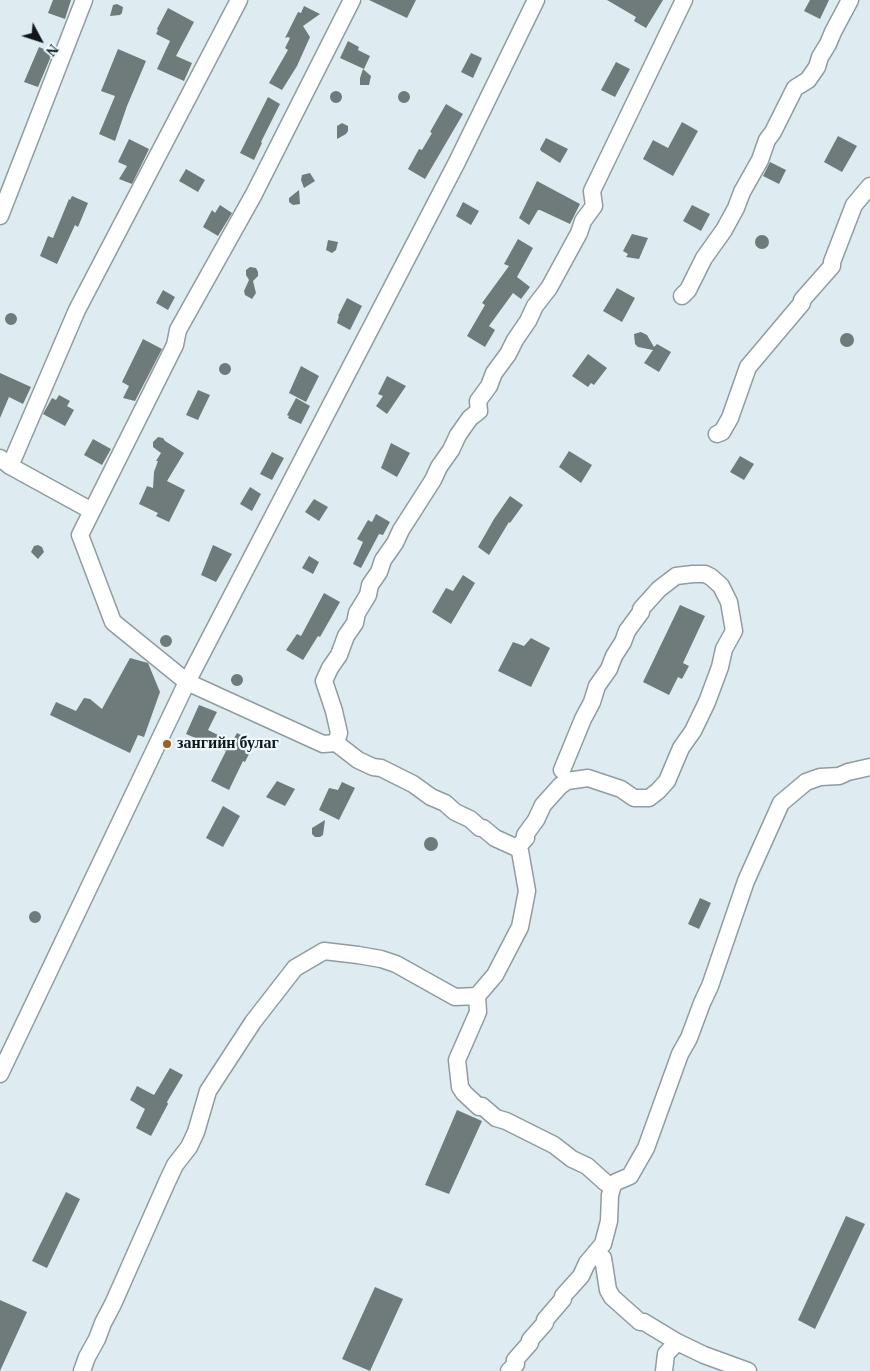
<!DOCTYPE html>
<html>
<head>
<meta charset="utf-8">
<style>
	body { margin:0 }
	#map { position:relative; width:870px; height:1371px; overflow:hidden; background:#deecf1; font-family:"Times New Roman",serif }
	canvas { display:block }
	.north { position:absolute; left:15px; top:15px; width:50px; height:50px; -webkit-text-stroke:4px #ebf9fe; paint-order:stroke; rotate:130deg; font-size:14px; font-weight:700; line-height:20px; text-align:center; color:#111618 }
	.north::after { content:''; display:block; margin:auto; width:18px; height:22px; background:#111618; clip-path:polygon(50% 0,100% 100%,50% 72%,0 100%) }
</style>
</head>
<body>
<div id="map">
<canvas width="870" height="1371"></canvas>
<div class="north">N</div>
</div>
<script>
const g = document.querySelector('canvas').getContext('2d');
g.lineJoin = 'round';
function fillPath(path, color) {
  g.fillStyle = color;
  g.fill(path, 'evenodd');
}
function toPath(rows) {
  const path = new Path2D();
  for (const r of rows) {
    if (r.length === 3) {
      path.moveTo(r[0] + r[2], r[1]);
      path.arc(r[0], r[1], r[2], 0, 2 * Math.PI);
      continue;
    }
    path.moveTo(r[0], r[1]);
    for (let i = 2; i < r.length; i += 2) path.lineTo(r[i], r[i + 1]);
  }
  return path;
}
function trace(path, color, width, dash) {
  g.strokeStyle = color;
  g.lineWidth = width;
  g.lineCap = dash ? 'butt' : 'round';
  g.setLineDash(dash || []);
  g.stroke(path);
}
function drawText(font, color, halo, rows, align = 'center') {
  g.font = font + ' "Times New Roman",serif';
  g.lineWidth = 4.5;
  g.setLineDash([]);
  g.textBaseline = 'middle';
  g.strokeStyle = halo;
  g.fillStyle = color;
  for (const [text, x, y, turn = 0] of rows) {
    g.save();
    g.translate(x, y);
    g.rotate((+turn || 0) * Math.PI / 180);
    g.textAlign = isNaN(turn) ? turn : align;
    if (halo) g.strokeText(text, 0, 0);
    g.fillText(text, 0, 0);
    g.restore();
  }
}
fillPath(toPath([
	[53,0,71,0,65,19,48,13],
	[369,0,416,0,407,18],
	[607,0,663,0,646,28,634,21,636,17],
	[810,0,829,0,820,19,804,11],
	[117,4,123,7,122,13,120,15,110,16,113,5],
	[304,6,320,14,303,26,310,37,297,66,282,90,269,83,288,50,285,48,290,38,288,37,285,38,298,12,301,13],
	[168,8,194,22,176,56,192,63,184,81,157,69,170,41,156,34,158,30,157,29],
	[348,41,359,47,358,50,370,56,364,69,340,58],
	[39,47,51,52,52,54,38,87,24,82],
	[118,49,146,61,127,106,115,141,99,134,115,96,101,91],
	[471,53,482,58,473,78,461,72],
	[616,62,630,69,615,97,601,90],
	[363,69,371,76,369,85,360,85,360,78],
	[404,97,6],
	[336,97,6],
	[268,97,280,104,261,142,262,143,254,160,240,153],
	[446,104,463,114,425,179,408,169,419,149,422,150,432,133,430,132],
	[682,122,698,131,673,176,643,159,653,140,668,148],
	[342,123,348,126,348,131,346,134,337,139,337,126],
	[838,136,857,146,842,172,824,162],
	[546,138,568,149,560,163,541,151,540,149],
	[129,139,149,149,132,184,119,179,127,166,118,162],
	[770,162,786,170,779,184,763,176],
	[186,169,205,180,198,192,179,181],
	[310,173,315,181,304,188,301,180,302,175],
	[537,181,580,204,570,224,540,210,538,210,529,225,519,218],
	[299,190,300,204,293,205,289,202,289,198],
	[72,196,88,203,78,227,75,225,57,264,40,256,48,236,53,238,69,199,70,200],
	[463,202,479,211,471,225,456,216],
	[220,205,232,213,218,236,203,227,212,210,215,213],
	[692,205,710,214,701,231,683,221],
	[632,234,648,238,639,259,626,257,628,254,623,251],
	[762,242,7],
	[518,239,533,248,517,277,530,287,521,299,513,293,489,326,495,330,485,347,467,336,485,305,482,303,509,266,504,264],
	[328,240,338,242,336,250,332,253,326,250],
	[250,267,256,268,258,272,258,276,253,281,256,293,252,299,245,295,244,291,249,280,246,275,246,270],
	[617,288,635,298,622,322,603,311],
	[163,290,175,297,168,310,156,303],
	[347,298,362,306,350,330,337,323,339,316,338,316],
	[11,319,6],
	[641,332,647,335,654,347,657,344,671,352,659,372,644,363,653,350,638,347,635,344,634,334],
	[847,340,7],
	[143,339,162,349,135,401,123,398,129,386,122,382],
	[588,354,607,368,594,385,591,383,588,387,572,376],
	[225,369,6],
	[301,366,319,376,306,402,289,393],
	[0,373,31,387,23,404,9,397,0,418],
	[387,376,406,386,387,414,376,406,383,396,378,394],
	[198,390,210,395,198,420,186,415],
	[59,395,70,401,67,406,74,410,65,426,43,414,52,398,56,400],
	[296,398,310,406,301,424,288,418,289,416,287,415],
	[158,437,163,438,165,441,184,453,167,481,185,490,169,522,156,516,158,513,139,504,147,486,153,488,154,472,158,461,156,461,161,453,153,447,153,442],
	[93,439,111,449,102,465,84,455],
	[391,443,410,453,397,477,381,468],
	[569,451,592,465,581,483,559,467],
	[272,452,284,458,272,480,260,474],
	[740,456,754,464,744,480,730,472],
	[250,487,261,494,252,511,240,504],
	[510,496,523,505,510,523,509,522,489,555,478,547,494,519],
	[314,499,328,507,319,521,305,512],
	[376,514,390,522,383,535,379,534,361,568,353,564,363,542,357,539,368,520,372,522],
	[38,545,42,547,44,552,38,559,31,552,34,546],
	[213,545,232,554,216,582,201,575],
	[309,556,319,562,313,574,302,568],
	[463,575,475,583,451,624,432,612,446,588,453,591],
	[324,593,340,602,320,637,318,636,303,660,286,650,297,634,301,636],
	[680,605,705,616,683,663,689,666,682,679,678,677,669,695,643,682],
	[166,641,6],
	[531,638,550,648,531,687,498,671,513,642,524,646],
	[130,658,148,663,160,692,144,737,138,735,130,753,50,715,56,702,76,711,84,698,90,699,102,709],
	[237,680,6],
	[199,705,217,712,208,730,232,742,237,733,255,742,245,762,243,761,229,790,211,781,226,751,186,734],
	[277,781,295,789,285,806,266,797],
	[342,782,355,788,339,820,319,810,329,788,338,790],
	[223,806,240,816,223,847,206,838],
	[325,820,323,835,320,837,315,837,312,834,312,828],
	[431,844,7],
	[700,898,711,903,699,929,688,924],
	[35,917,6],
	[170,1068,183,1075,167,1102,168,1104,151,1136,136,1128,145,1109,130,1100,137,1086,154,1095],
	[457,1110,482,1121,449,1194,425,1185],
	[66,1192,80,1199,47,1268,32,1261],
	[846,1216,865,1224,815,1329,798,1320],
	[375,1287,403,1299,370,1371,342,1359],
	[0,1300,27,1312,0,1371]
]), '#6e7b7a');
const street = toPath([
	[0,216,84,0],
	[682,296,688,290,704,258,724,230,736,208,742,192,760,160,767,140,773,132,795,88,808,80,817,67,820,57,828,44,833,32,850,0],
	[717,434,722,432,730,418,748,367,802,303,802,300,832,266,832,262,854,205,870,186],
	[0,458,10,466,92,511,80,535,113,622,187,682,0,1074],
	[10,466,77,310,239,0],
	[92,511,175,345,178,330,254,194,352,0],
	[336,743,339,733,334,711,324,681,330,668,339,655,346,636,355,623,357,613,368,595,370,585,379,572,383,560,395,543,401,530,433,480,439,467,451,450,458,435,470,418,479,411,478,401,489,386,494,373,508,354,515,340,528,321,535,306,549,288,579,233,583,221,594,206,592,191,684,0],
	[517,848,526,838,525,835,536,820,543,805,560,786,567,781,588,778,621,789,634,798,649,798,658,791,667,781,681,748,693,731,707,702,720,667,724,649,734,631,729,602,721,586,711,577,705,574,693,574,676,576,659,589,641,609,641,612,627,631,623,642,614,656,609,669,597,686,592,702,583,719,562,770],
	[477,996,478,1012,457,1060,460,1087,464,1093,479,1107,482,1106,496,1118,506,1121,554,1145,572,1159,587,1166,606,1183,613,1185],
	[596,1252,603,1258,608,1290,612,1297,640,1322,644,1322,677,1342,704,1355,748,1371],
	[82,1371,87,1357,97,1339,103,1323,113,1304,167,1182,175,1165,189,1147,196,1132,208,1091,253,1022,295,968,324,951,358,955,381,959,396,964,455,997,477,996,495,975,520,927,527,891,520,851,517,848,495,838,483,828,480,828,470,819,455,812,445,803,431,797,413,784,381,768,373,767,358,760,336,743,323,744,187,682,457,162,536,0],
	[509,1371,516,1364,515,1360,530,1343,530,1340,545,1323,545,1320,563,1299,563,1296,581,1276,587,1263,603,1244,609,1221,610,1195,613,1185,616,1182,630,1176,646,1148,680,1054,689,1038,702,1003,710,986,746,881,781,803,806,782,820,777,839,776,848,772,870,767],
	[664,1371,666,1354,677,1342]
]);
trace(street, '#8f9ca1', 19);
trace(street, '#fff', 16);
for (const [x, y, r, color] of [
	[167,744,5,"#9a601f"]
]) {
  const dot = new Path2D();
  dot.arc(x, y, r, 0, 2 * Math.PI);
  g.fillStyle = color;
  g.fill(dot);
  trace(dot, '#ebf9fe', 2);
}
drawText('bold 16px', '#111618', '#ebf9fe', [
	["зангийн булаг",177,744]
], 'left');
</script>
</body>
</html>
